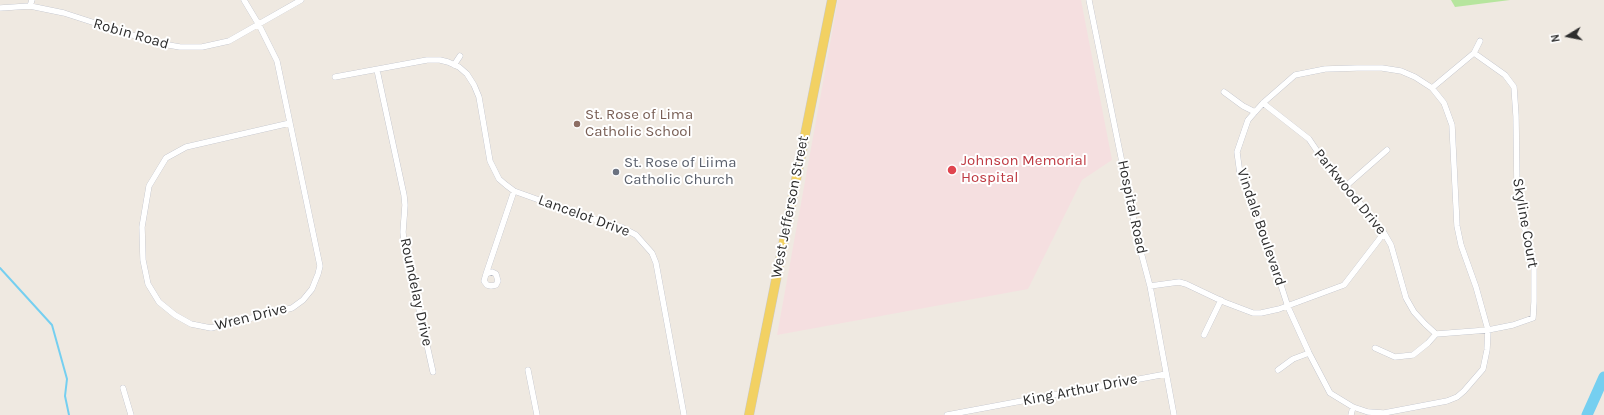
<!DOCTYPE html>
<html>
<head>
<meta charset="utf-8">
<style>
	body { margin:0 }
	#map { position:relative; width:1604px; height:415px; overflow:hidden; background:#efe9e1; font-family:Karla,sans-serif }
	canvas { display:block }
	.north { position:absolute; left:1548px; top:16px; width:40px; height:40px; -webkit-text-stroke:3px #fff; paint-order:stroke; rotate:260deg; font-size:11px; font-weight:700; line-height:16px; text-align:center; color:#2e2e2e }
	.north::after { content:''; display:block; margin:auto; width:14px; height:18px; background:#2e2e2e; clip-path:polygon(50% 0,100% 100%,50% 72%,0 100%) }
</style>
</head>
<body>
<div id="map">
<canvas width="1604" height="415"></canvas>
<div class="north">N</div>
</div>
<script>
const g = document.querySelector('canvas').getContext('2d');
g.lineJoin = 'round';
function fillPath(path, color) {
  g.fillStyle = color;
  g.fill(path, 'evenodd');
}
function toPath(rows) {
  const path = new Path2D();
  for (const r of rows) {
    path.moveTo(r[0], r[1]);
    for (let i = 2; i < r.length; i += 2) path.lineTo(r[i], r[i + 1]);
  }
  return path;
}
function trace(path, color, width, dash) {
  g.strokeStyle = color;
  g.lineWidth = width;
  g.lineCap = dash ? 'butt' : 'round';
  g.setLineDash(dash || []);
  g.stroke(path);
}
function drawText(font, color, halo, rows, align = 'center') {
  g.font = font + ' Karla,sans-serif';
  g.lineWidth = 4;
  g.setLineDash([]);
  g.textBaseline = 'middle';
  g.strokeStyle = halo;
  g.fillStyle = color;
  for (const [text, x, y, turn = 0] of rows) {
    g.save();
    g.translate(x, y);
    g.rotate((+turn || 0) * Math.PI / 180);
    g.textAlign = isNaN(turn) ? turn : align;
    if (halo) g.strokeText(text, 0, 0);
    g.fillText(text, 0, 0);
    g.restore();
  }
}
fillPath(toPath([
	[838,0,1081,0,1112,160,1082,180,1028,289,777,335]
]), '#f5dfe0');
fillPath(toPath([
	[1451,0,1510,0,1455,7]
]), '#b6e59e');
trace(toPath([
	[0,268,52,325,67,379,65,396,69,415]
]), '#75cff0', 2);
trace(toPath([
	[1587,415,1604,377]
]), '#75cff0', 11);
const minor = toPath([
	[244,0,259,25,277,61,320,266,318,274,312,289,303,300,292,308,211,328,191,324,175,315,159,302,148,284,143,260,142,227,149,186,166,158,186,147,290,123],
	[1089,0,1138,241,1150,286,1174,415],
	[30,6,32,0],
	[0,8,30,6,64,13,157,43,180,47,202,47,229,41,301,0],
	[454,65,460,56],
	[1357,68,1382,68,1401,71,1415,77,1432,88,1444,103,1452,125,1457,226,1461,245,1476,287,1488,330,1487,350,1483,369,1464,391,1457,397,1447,401,1384,413,1368,412,1353,407,1330,393,1309,353,1288,307,1269,248,1240,174,1237,152,1248,120,1263,103,1295,75,1325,69,1357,68],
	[377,70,404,195,405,205,403,232,404,242,433,372],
	[335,77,427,60,440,60,448,62,459,67,467,74,474,85,479,97,490,161,499,179,506,185,514,191,581,215,621,227,636,235,652,253,656,263,684,415],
	[1432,88,1474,53,1480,41],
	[1224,92,1243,106,1255,112],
	[1263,103,1309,139,1334,176,1346,186,1384,233,1391,245,1406,298,1414,312,1425,324,1436,334,1488,330,1513,325,1533,318,1534,302,1534,262,1524,226,1517,189,1516,116,1514,87,1505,75,1474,53],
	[1346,186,1387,150],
	[486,274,484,281,487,285,491,286,496,285,498,281,496,274,492,272,486,274,514,191],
	[1150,286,1179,282,1186,284,1224,302,1253,313,1261,313,1279,309,1344,285,1384,233],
	[1204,335,1221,300],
	[1375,348,1395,357,1413,355,1428,343,1436,334],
	[528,370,537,415],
	[1278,370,1293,359,1309,353],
	[123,388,131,415],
	[947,415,1166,374],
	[1351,415,1353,407]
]);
const primary = toPath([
	[749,415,832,0]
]);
trace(minor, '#b4b7c1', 6);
trace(primary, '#c9c9c9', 10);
trace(minor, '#fff', 5.5);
trace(primary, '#f2d163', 9);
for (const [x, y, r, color] of [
	[577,124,4,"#8d6e63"],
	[952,170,5,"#e0444e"],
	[616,172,4,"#6b7280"]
]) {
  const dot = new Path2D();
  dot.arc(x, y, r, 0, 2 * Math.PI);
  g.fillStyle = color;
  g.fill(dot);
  trace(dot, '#fff', 1.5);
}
drawText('15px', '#2e2e2e', '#fff', [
	["Robin Road",131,34,16],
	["Parkwood Drive",1350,192,51],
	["West Jefferson Street",790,207,-79],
	["Hospital Road",1132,207,78],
	["Lancelot Drive",584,216,20],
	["Skyline Court",1525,223,80],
	["Vindale Boulevard",1261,227,71],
	["Roundelay Drive",416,292,78],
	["Wren Drive",251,317,-14],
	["King Arthur Drive",1080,390,-11]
]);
drawText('15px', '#785e54', '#fff', [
	["St. Rose of Lima",585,115],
	["Catholic School",585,132]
], 'left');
drawText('15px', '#be3a42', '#fff', [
	["Johnson Memorial",961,161],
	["Hospital",961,178]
], 'left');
drawText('15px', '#5b616d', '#fff', [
	["St. Rose of Liima",624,163],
	["Catholic Church",624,180]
], 'left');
</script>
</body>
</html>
